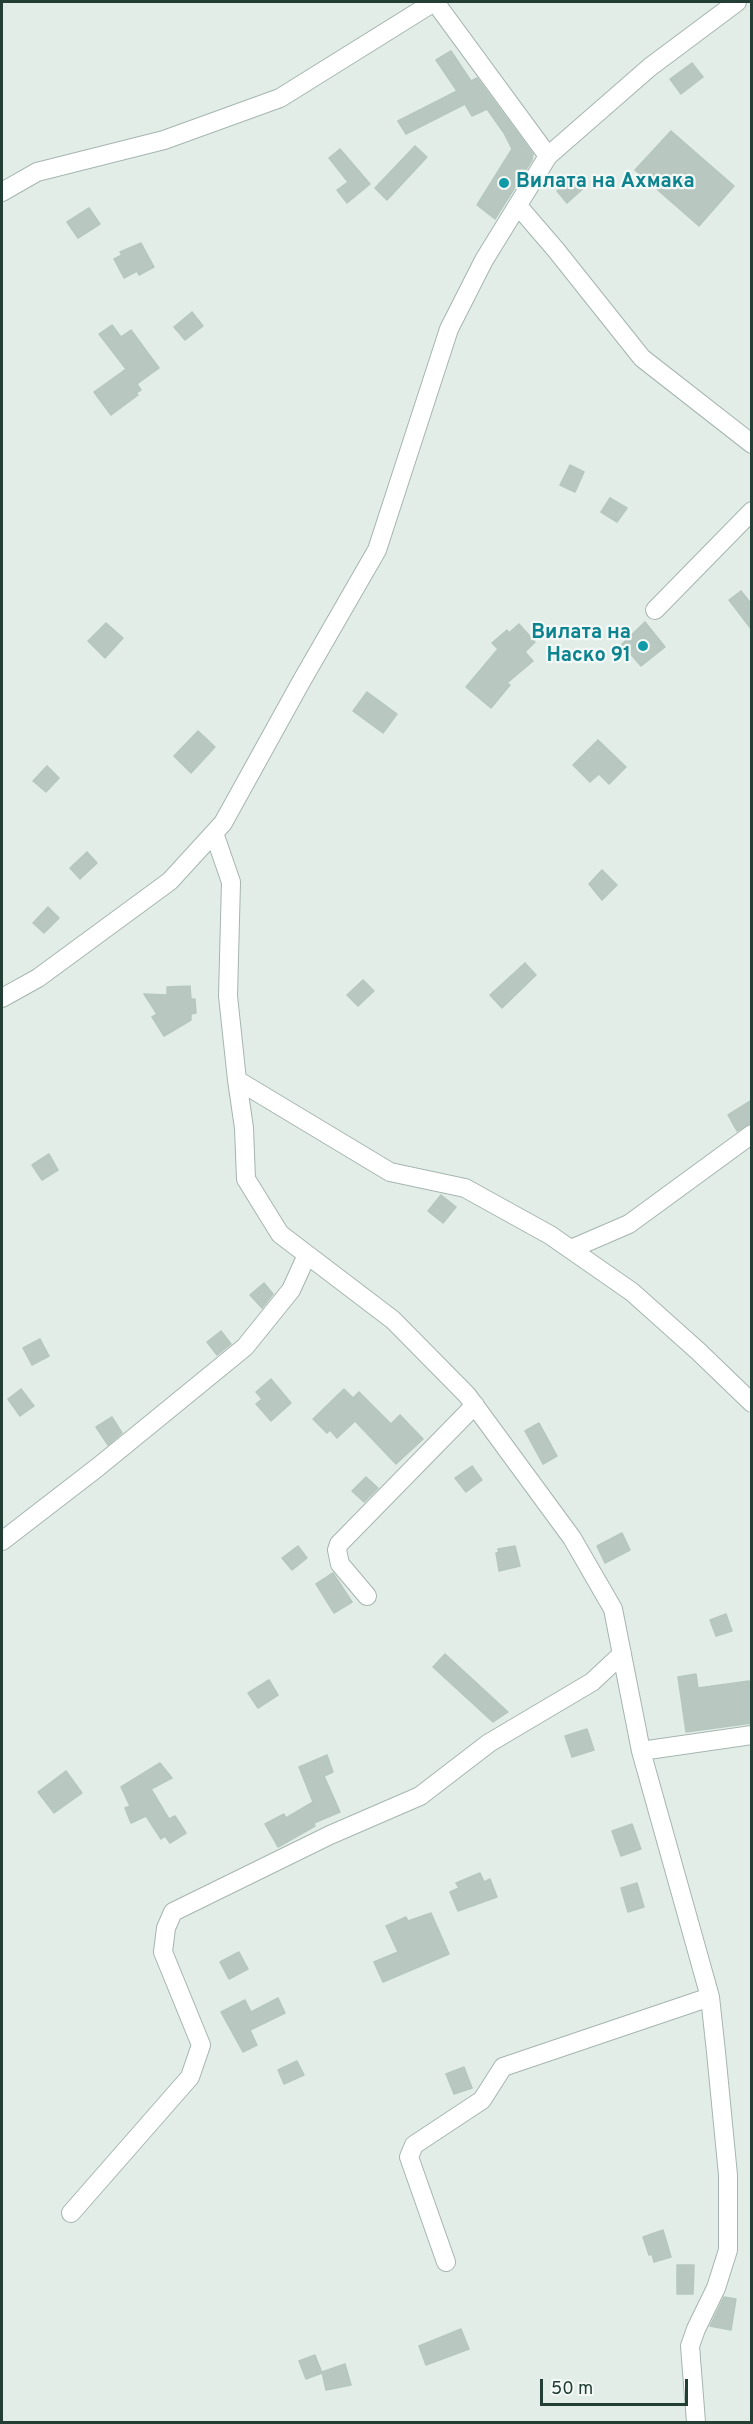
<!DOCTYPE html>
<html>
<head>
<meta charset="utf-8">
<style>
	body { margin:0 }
	#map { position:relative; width:753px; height:2424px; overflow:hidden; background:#e3ede8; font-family:Overpass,sans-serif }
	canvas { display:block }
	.frame { position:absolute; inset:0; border:3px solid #223e35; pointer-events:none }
	.scale { position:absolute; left:540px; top:2379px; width:148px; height:27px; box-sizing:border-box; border:3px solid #223e35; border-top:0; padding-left:8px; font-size:18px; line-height:21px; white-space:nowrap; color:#223e35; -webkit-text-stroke:4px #f3f9f6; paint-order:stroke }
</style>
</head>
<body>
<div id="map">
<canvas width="753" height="2424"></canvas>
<div class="frame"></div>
<div class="scale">50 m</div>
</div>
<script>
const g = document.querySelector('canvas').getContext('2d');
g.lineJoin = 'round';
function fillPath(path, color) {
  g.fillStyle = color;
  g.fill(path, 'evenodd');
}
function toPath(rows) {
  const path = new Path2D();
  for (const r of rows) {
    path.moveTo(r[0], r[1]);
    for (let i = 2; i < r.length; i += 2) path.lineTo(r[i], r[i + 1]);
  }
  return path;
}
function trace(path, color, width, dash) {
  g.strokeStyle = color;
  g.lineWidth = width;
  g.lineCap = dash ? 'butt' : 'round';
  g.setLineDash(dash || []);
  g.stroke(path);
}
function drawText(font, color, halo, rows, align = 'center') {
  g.font = font + ' Overpass,sans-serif';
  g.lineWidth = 4.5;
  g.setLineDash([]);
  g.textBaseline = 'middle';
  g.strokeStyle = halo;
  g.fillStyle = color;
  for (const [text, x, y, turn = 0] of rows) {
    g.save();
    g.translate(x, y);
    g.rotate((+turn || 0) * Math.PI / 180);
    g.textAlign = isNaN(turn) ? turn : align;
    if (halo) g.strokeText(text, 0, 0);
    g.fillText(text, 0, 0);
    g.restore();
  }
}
const building = toPath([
	[451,51,471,81,477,78,533,154,532,160,495,219,477,205,512,149,504,133,487,109,472,116,465,104,406,134,398,121,457,91,436,60,451,51],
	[692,63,703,77,681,94,670,79,692,63],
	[671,131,734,186,699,226,635,170,671,131],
	[415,146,427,157,387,200,375,188,415,146],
	[340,149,370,184,347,203,337,190,348,182,329,158,340,149],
	[576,174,586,186,567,203,557,191,576,174],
	[89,208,100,224,78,238,67,222,89,208],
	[141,243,154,267,139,275,137,271,124,278,114,259,122,255,120,252,141,243],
	[192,312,203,326,185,340,174,327,192,312],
	[112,325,121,337,131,330,159,368,137,384,141,390,136,393,138,395,111,415,94,392,126,369,99,334,112,325],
	[570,465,584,472,575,492,560,485,570,465],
	[610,498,627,508,617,522,601,512,610,498],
	[741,591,752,605,752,630,729,600,741,591],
	[645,622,665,647,641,666,622,644,645,622],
	[106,623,123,638,105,658,88,641,106,623],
	[519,624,535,642,525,652,533,661,507,683,510,685,491,708,466,687,498,649,492,643,507,630,509,633,519,624],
	[367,692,397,714,383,733,353,711,367,692],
	[198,731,215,747,191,773,174,756,198,731],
	[598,740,626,767,609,784,599,774,590,782,573,765,598,740],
	[47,766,59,778,46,792,33,781,47,766],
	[87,852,97,863,80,879,70,868,87,852],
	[602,870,617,885,602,900,589,884,602,870],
	[48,907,59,918,44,933,33,923,48,907],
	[525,963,536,975,502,1008,490,995,525,963],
	[363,980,374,991,358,1006,347,995,363,980],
	[190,986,191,999,195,999,196,1013,191,1014,191,1020,164,1036,152,1017,157,1014,144,994,167,995,167,987,190,986],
	[752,1100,752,1123,737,1131,728,1115,752,1100],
	[49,1154,58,1170,42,1180,32,1165,49,1154],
	[441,1195,456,1207,443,1223,428,1211,441,1195],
	[264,1283,273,1294,262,1308,250,1295,264,1283],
	[221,1331,231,1344,217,1355,207,1342,221,1331],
	[40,1339,49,1356,32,1365,23,1348,40,1339],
	[271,1379,291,1403,271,1421,256,1404,262,1399,256,1392,271,1379],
	[21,1389,34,1406,20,1416,8,1399,21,1389],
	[344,1389,353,1398,359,1392,391,1424,400,1415,423,1439,396,1464,355,1421,337,1438,330,1430,327,1433,313,1419,344,1389],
	[112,1417,122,1433,108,1445,96,1427,112,1417],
	[539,1423,557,1456,543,1464,525,1431,539,1423],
	[472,1466,482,1480,466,1492,455,1478,472,1466],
	[366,1477,378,1488,364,1502,352,1491,366,1477],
	[622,1533,630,1550,605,1563,597,1546,622,1533],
	[298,1546,307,1558,292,1570,282,1558,298,1546],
	[515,1546,520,1566,499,1571,496,1553,499,1552,498,1549,515,1546],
	[333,1573,352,1602,334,1613,316,1584,333,1573],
	[726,1614,732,1631,716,1636,710,1620,726,1614],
	[445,1654,508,1712,493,1722,433,1667,445,1654],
	[696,1674,698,1688,749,1681,752,1723,686,1732,678,1677,696,1674],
	[269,1680,278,1695,258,1708,248,1693,269,1680],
	[587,1729,594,1750,572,1757,565,1736,587,1729],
	[327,1755,333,1772,324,1776,340,1812,314,1823,315,1826,278,1847,265,1824,284,1814,286,1818,313,1802,299,1767,327,1755],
	[160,1763,172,1778,151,1789,169,1819,175,1816,186,1833,170,1843,165,1836,161,1839,146,1816,131,1823,125,1808,130,1806,121,1787,160,1763],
	[66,1771,82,1793,54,1813,38,1792,66,1771],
	[632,1824,641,1849,621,1856,612,1831,632,1824],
	[480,1873,484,1882,490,1879,497,1897,458,1911,450,1892,459,1888,456,1883,480,1873],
	[637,1883,644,1907,628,1912,621,1888,637,1883],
	[431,1913,449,1954,383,1982,374,1962,398,1952,386,1926,406,1917,408,1921,431,1913],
	[239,1952,248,1969,229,1979,220,1962,239,1952],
	[278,1998,285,2013,250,2030,257,2045,243,2052,221,2012,245,2000,251,2012,278,1998],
	[297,2061,304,2075,284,2084,278,2070,297,2061],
	[464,2067,472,2088,454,2094,446,2074,464,2067],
	[663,2230,671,2257,654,2262,652,2254,649,2255,643,2237,663,2230],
	[677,2265,694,2265,693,2294,677,2294,677,2265],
	[724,2297,736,2299,731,2330,710,2326,724,2297],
	[461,2329,469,2349,426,2365,419,2346,461,2329],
	[315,2355,322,2373,306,2379,299,2361,315,2355],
	[345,2364,351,2385,326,2390,322,2372,345,2364]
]);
fillPath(building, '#b8c8c0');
trace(building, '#b5c7be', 1.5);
const minor = toPath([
	[435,2,548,156,650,67,737,2],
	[2,192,37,172,164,140,280,98,434,2],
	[519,207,556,250,642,358,752,444],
	[655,610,752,511],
	[214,833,231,882,228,996,237,1080,390,1172,465,1188,550,1235,632,1292,698,1351,752,1403],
	[2,998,38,978,170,881,223,823,301,682,377,550,449,329,484,260,548,156],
	[237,1080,244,1128,246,1179,280,1234,393,1320,467,1395,572,1538,613,1609,641,1751,710,1997,716,2052,728,2175,728,2250,716,2288,696,2329,690,2346,696,2422],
	[571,1249,629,1224,752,1134],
	[2,1541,98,1467,245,1347,291,1290,307,1255],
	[367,1596,340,1564,337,1550,339,1544,475,1405],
	[641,1751,752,1735],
	[71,2213,190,2077,201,2045,163,1952,166,1928,173,1912,330,1835,420,1796,489,1743,592,1682,622,1654],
	[446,2262,409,2157,414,2145,482,2100,503,2067,710,1997]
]);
trace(minor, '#a5b5af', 20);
trace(minor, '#fff', 18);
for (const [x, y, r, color] of [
	[504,183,6,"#0f9aa8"],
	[643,646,6,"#0f9aa8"]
]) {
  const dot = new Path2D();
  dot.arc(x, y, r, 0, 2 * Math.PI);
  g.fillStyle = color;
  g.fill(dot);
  trace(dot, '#f3f9f6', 2);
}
drawText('bold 20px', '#0d838f', '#f3f9f6', [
	["Вилата на Ахмака",516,183],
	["Вилата на",631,634,"right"],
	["Наско 91",631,657,"right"]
], 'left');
</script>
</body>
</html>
